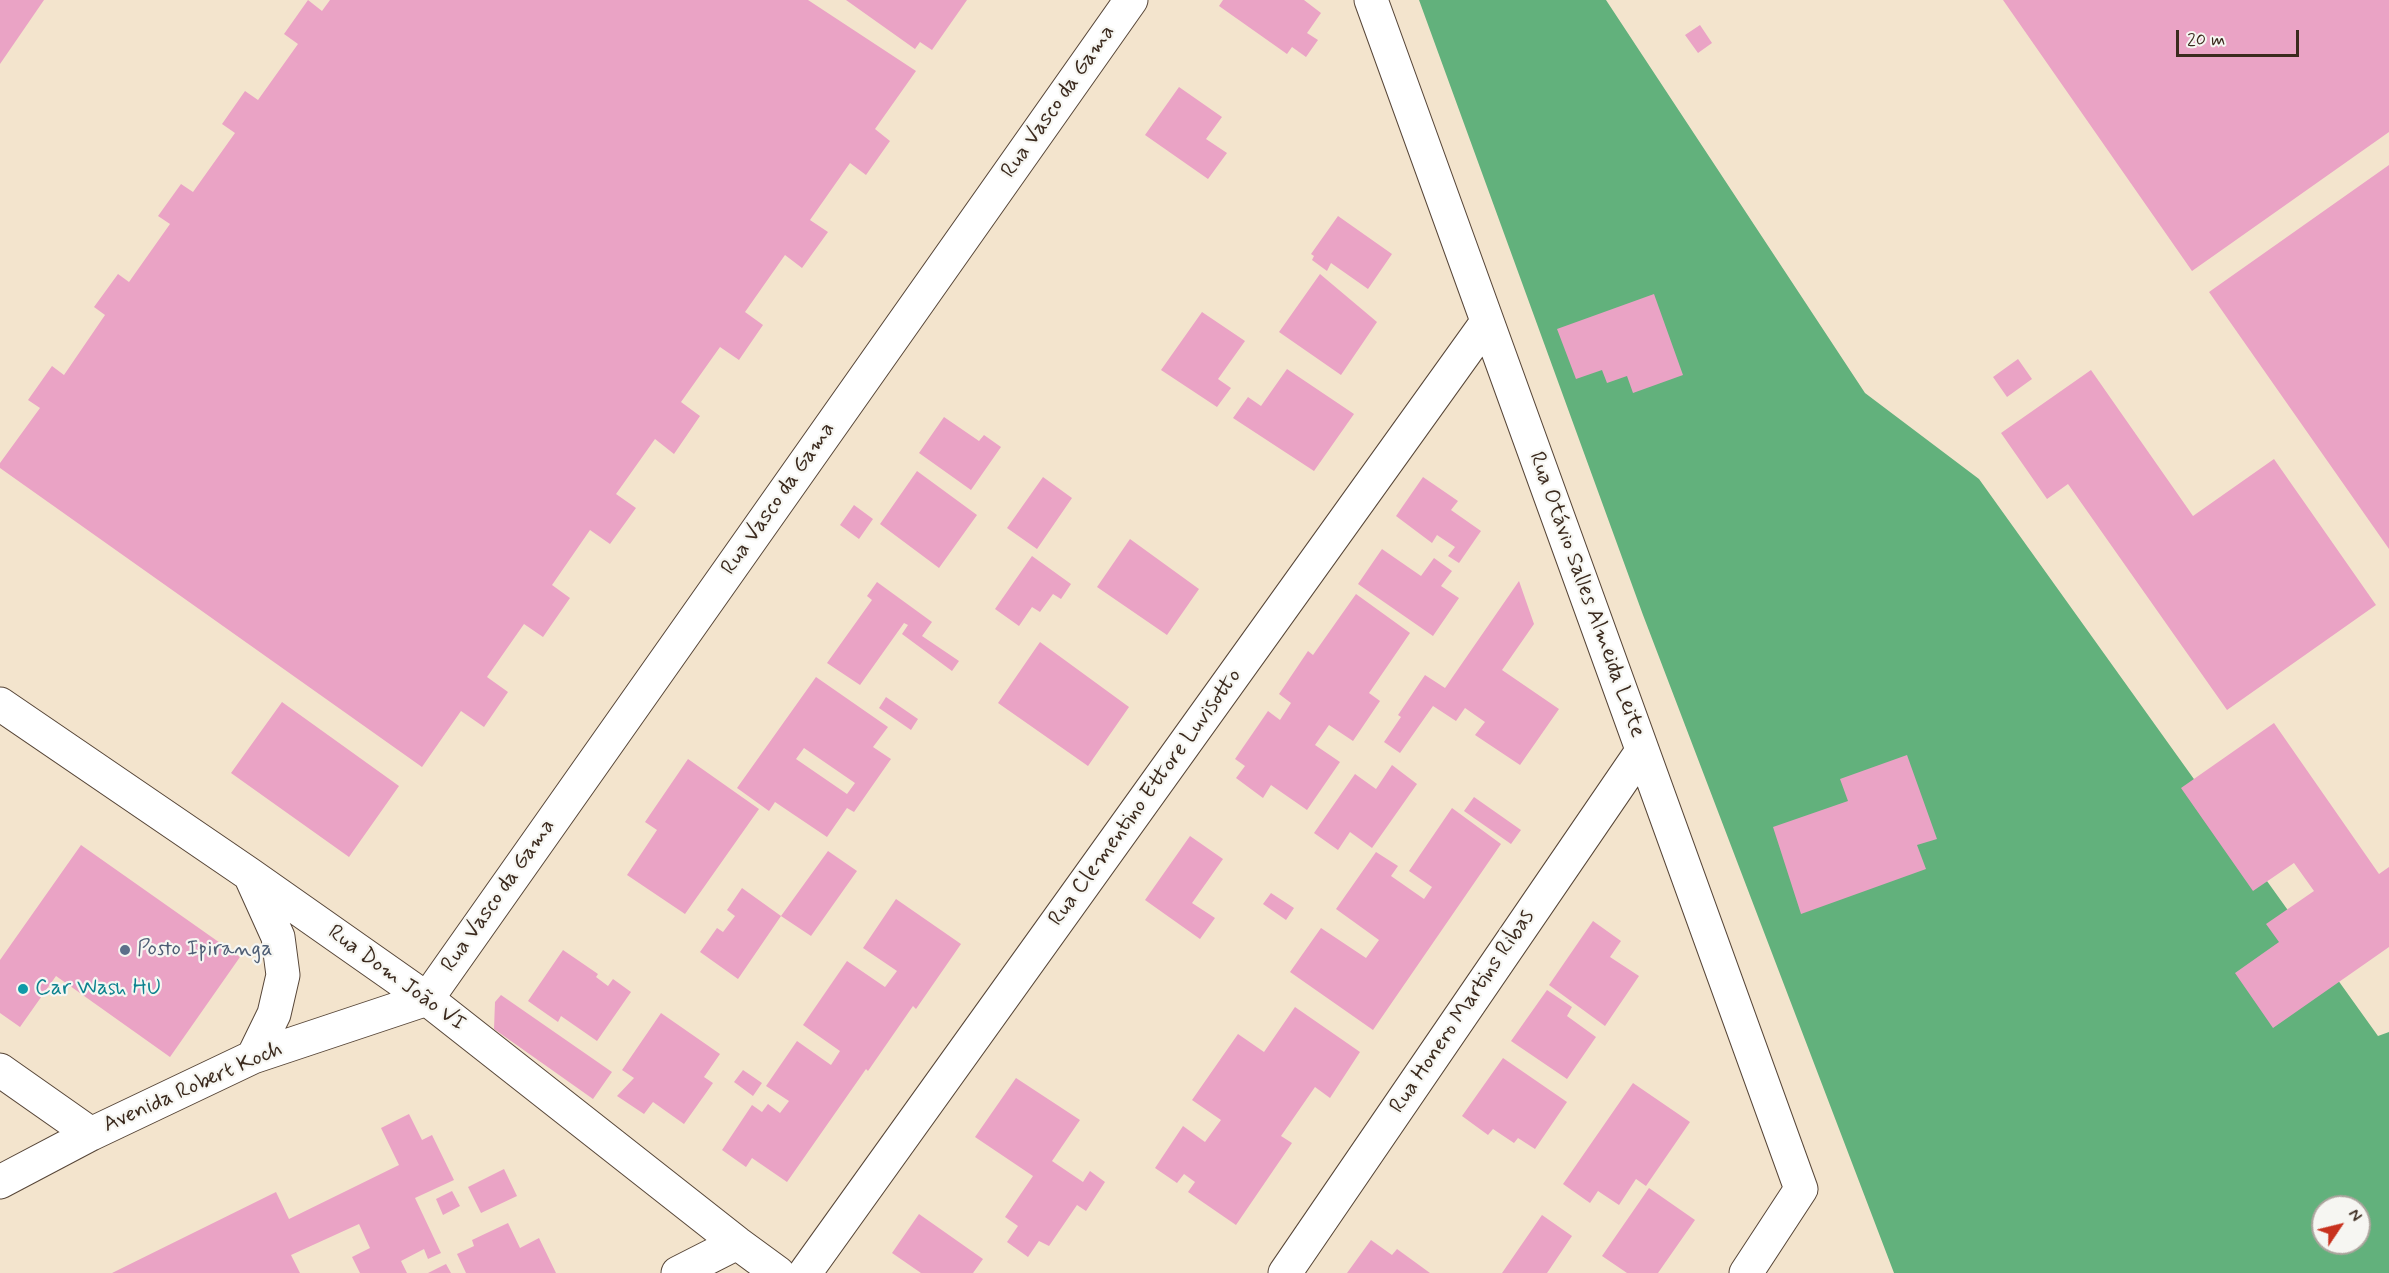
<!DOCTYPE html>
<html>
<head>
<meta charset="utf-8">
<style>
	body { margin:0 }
	#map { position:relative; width:2389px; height:1273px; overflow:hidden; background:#f3e4cd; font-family:Mynerve,sans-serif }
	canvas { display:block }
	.north { position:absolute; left:2311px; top:1195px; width:60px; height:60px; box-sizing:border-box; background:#f6f6f2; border:2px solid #aba49d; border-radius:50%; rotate:55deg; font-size:16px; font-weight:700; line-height:24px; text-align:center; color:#3b2a1e }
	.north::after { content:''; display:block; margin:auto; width:21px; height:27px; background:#c8321e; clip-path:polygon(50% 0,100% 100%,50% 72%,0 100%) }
	.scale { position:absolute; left:2176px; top:30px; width:123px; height:27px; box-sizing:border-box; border:3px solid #3b2a1e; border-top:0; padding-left:8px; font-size:18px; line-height:21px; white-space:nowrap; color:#3b2a1e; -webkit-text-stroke:4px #f6f6f2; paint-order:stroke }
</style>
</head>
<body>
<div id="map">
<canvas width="2389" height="1273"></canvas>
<div class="north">N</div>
<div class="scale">20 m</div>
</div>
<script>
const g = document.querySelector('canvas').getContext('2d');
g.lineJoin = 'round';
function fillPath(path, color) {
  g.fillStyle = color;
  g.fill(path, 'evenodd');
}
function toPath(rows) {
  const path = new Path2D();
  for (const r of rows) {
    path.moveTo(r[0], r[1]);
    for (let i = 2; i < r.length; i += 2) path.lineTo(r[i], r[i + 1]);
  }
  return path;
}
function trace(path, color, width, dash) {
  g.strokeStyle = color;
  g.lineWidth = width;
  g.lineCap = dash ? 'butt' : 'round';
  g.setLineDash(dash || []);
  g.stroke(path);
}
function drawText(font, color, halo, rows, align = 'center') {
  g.font = font + ' Mynerve,sans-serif';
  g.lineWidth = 4.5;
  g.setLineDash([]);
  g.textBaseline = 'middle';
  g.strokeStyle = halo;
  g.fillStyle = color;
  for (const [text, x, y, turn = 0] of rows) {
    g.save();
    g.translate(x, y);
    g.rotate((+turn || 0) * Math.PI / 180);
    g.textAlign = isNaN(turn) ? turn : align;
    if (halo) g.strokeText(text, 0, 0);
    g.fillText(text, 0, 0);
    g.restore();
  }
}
fillPath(toPath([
	[1419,0,1606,0,1865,393,1979,479,2378,1036,2389,1032,2389,1273,1894,1273,1643,615],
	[2323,1207,2359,1207,2359,1243,2323,1243]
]), '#62b17c');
fillPath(toPath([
	[0,0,44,0,0,64],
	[308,0,322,11,330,0,808,0,916,71,875,129,890,141,866,175,850,163,810,220,828,232,802,268,785,255,745,312,763,325,739,360,720,347,681,402,700,416,674,454,655,439,616,494,636,508,610,544,590,530,552,585,570,598,543,637,524,624,487,677,508,692,484,727,461,711,422,767,0,468,0,463,40,408,28,400,52,366,64,375,105,315,94,307,118,274,129,282,170,224,158,216,181,184,193,192,235,133,222,124,245,91,258,100,298,44,284,34],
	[846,0,967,0,932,50,920,42,915,49],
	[1223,0,1304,0,1321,13,1307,33,1318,40,1306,57,1292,47,1287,54,1219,6],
	[2003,0,2389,0,2389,132,2192,271],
	[1700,25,1712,43,1698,53,1685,35],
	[1179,87,1222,117,1206,139,1227,153,1208,179,1145,135],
	[2389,165,2389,549,2209,292],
	[1338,216,1392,254,1368,289,1331,263,1327,271,1312,260,1314,256,1311,254],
	[1320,274,1377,322,1341,375,1279,332],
	[1654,294,1683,375,1633,393,1627,376,1607,383,1602,370,1576,379,1557,329],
	[1202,312,1245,341,1218,379,1231,388,1217,407,1161,370],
	[2018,359,2032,379,2007,397,1993,377],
	[1287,369,1354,414,1314,471,1233,418,1248,397,1261,406],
	[2091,370,2193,516,2274,459,2376,605,2227,710,2068,484,2047,499,2001,433],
	[944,417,979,441,984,435,1001,447,971,490,919,453],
	[917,471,977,515,939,568,880,524],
	[1043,477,1072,498,1037,549,1007,528],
	[1423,477,1458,501,1451,510,1481,531,1459,563,1448,556,1455,547,1437,535,1432,543,1396,516],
	[854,505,873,519,859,539,840,525],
	[1130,539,1199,589,1167,635,1097,587],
	[1382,549,1421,576,1434,558,1452,571,1441,586,1459,598,1433,636,1358,584],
	[1032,556,1071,584,1061,599,1053,594,1040,612,1032,607,1019,626,995,609],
	[1519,581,1534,624,1502,670,1559,709,1520,765,1475,735,1485,722,1465,708,1456,721,1433,706,1400,753,1384,742,1401,717,1398,715,1425,675,1445,688],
	[877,582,932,622,922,636,959,661,952,671,902,634,908,625,904,623,860,685,827,663,872,600,867,596],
	[1356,594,1410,633,1369,693,1380,701,1353,741,1329,725,1315,745,1340,762,1307,810,1271,785,1263,798,1236,778,1245,766,1235,759,1268,711,1280,720,1291,703,1279,694,1308,651,1313,655],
	[1040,642,1129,707,1088,766,998,703],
	[816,677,888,727,873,747,891,759,854,812,847,808,827,837,775,802,769,811,737,788],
	[804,748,855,783,847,794,796,759],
	[886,697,918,719,911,730,879,708],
	[282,702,399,786,349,857,231,773],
	[2274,723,2379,874,2389,867,2389,947,2273,1028,2235,973,2279,942,2266,924,2314,891,2294,863,2253,891,2181,788],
	[1907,755,1937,839,1917,845,1926,869,1801,914,1773,827,1848,801,1840,779],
	[688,759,759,809,685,914,627,875,657,830,645,822],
	[1392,765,1417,784,1372,848,1350,832,1338,850,1314,833,1355,774,1376,789],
	[1474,797,1521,830,1511,844,1464,811],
	[1452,808,1501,844,1373,1030,1290,972,1321,928,1366,958,1379,940,1336,909,1376,852,1398,866,1391,876,1424,899,1432,887,1409,871],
	[1190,836,1223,859,1192,903,1215,918,1200,939,1145,900],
	[81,845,240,957,170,1057,56,976,20,1027,0,1013,0,960],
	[828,851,857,871,811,936,781,916,738,979,700,952,717,928,723,932,735,916,727,910,742,888,781,916],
	[1271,893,1294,908,1286,920,1263,904],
	[896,899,961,944,916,1009,913,1006,868,1071,866,1069,787,1182,752,1158,746,1167,722,1150,752,1105,762,1112,768,1104,780,1113,789,1101,766,1086,797,1041,831,1065,840,1051,803,1025,847,961,885,987,897,971,863,948],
	[1593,921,1621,941,1610,957,1639,976,1605,1026,1549,985],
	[563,950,598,974,596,977,608,986,613,979,631,992,597,1041,561,1016,558,1022,528,1001],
	[1547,990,1572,1007,1567,1016,1596,1037,1567,1079,1511,1041],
	[501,995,612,1072,593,1099,494,1029,495,1002],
	[1295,1007,1360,1052,1330,1098,1315,1087,1281,1136,1292,1143,1236,1225,1188,1192,1195,1182,1184,1174,1177,1183,1155,1168,1183,1126,1205,1142,1221,1120,1192,1100,1238,1034,1264,1052],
	[661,1013,720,1054,704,1077,713,1083,684,1124,653,1102,644,1114,617,1096,634,1078,622,1070],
	[1503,1058,1567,1102,1535,1149,1518,1138,1514,1143,1493,1129,1488,1135,1462,1116],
	[743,1070,762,1083,753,1096,734,1082],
	[1016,1078,1080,1120,1052,1161,1083,1182,1090,1171,1105,1182,1086,1211,1077,1205,1049,1246,1039,1241,1028,1257,1007,1242,1018,1226,1005,1217,1033,1176,975,1137],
	[1633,1083,1690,1122,1646,1186,1636,1179,1619,1205,1598,1191,1590,1203,1563,1184],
	[409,1114,422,1140,432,1135,454,1180,415,1198,441,1253,428,1259,424,1249,401,1261,407,1273,360,1273,352,1257,370,1248,359,1224,291,1255,300,1273,112,1273,276,1192,289,1219,399,1165,381,1128],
	[504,1169,517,1196,481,1213,468,1187],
	[1649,1188,1695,1220,1658,1273,1627,1273,1602,1256],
	[452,1191,460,1206,443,1215,436,1199],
	[919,1214,983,1259,973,1273,921,1273,892,1253],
	[1542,1215,1572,1236,1547,1273,1502,1273],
	[508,1223,520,1248,539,1238,556,1273,466,1273,457,1254,474,1246,472,1240],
	[1371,1240,1392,1255,1397,1249,1430,1273,1347,1273],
	[446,1264,451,1273,428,1273]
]), '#eaa3c5');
const minor = toPath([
	[1371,0,1801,1189,1746,1273],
	[0,704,249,874,427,999,737,1243,778,1273],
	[250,875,278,937,283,975,274,1014,253,1057],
	[0,1070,91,1134],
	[0,1182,91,1134,253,1057,427,999,1131,0],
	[678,1273,737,1243],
	[805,1273,1487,322],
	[1285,1273,1642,751]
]);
trace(minor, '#574638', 35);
trace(minor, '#fff', 33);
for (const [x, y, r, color] of [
	[125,950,6,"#5c6f8a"],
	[23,989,6,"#0f9aa8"]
]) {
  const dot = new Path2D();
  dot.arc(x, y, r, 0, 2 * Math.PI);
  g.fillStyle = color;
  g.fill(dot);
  trace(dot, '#f6f6f2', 2);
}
drawText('22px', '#3b2a1e', '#f6f6f2', [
	["Rua Vasco da Gama",1059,102,-55],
	["Rua Vasco da Gama",779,499,-55],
	["Rua Otávio Salles Almeida Leite",1586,595,70],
	["Rua Clementino Ettore Luvisotto",1146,798,-54],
	["Rua Vasco da Gama",499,896,-55],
	["Rua Dom João VI",396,979,36],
	["Rua Honero Martins Ribas",1463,1012,-56],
	["Avenida Robert Koch",193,1088,-24]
]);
drawText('22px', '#4e5e75', '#f6f6f2', [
	["Posto Ipiranga",137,950]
], 'left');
drawText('22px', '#0d838f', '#f6f6f2', [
	["Car Wash HU",35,989]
], 'left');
</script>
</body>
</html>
